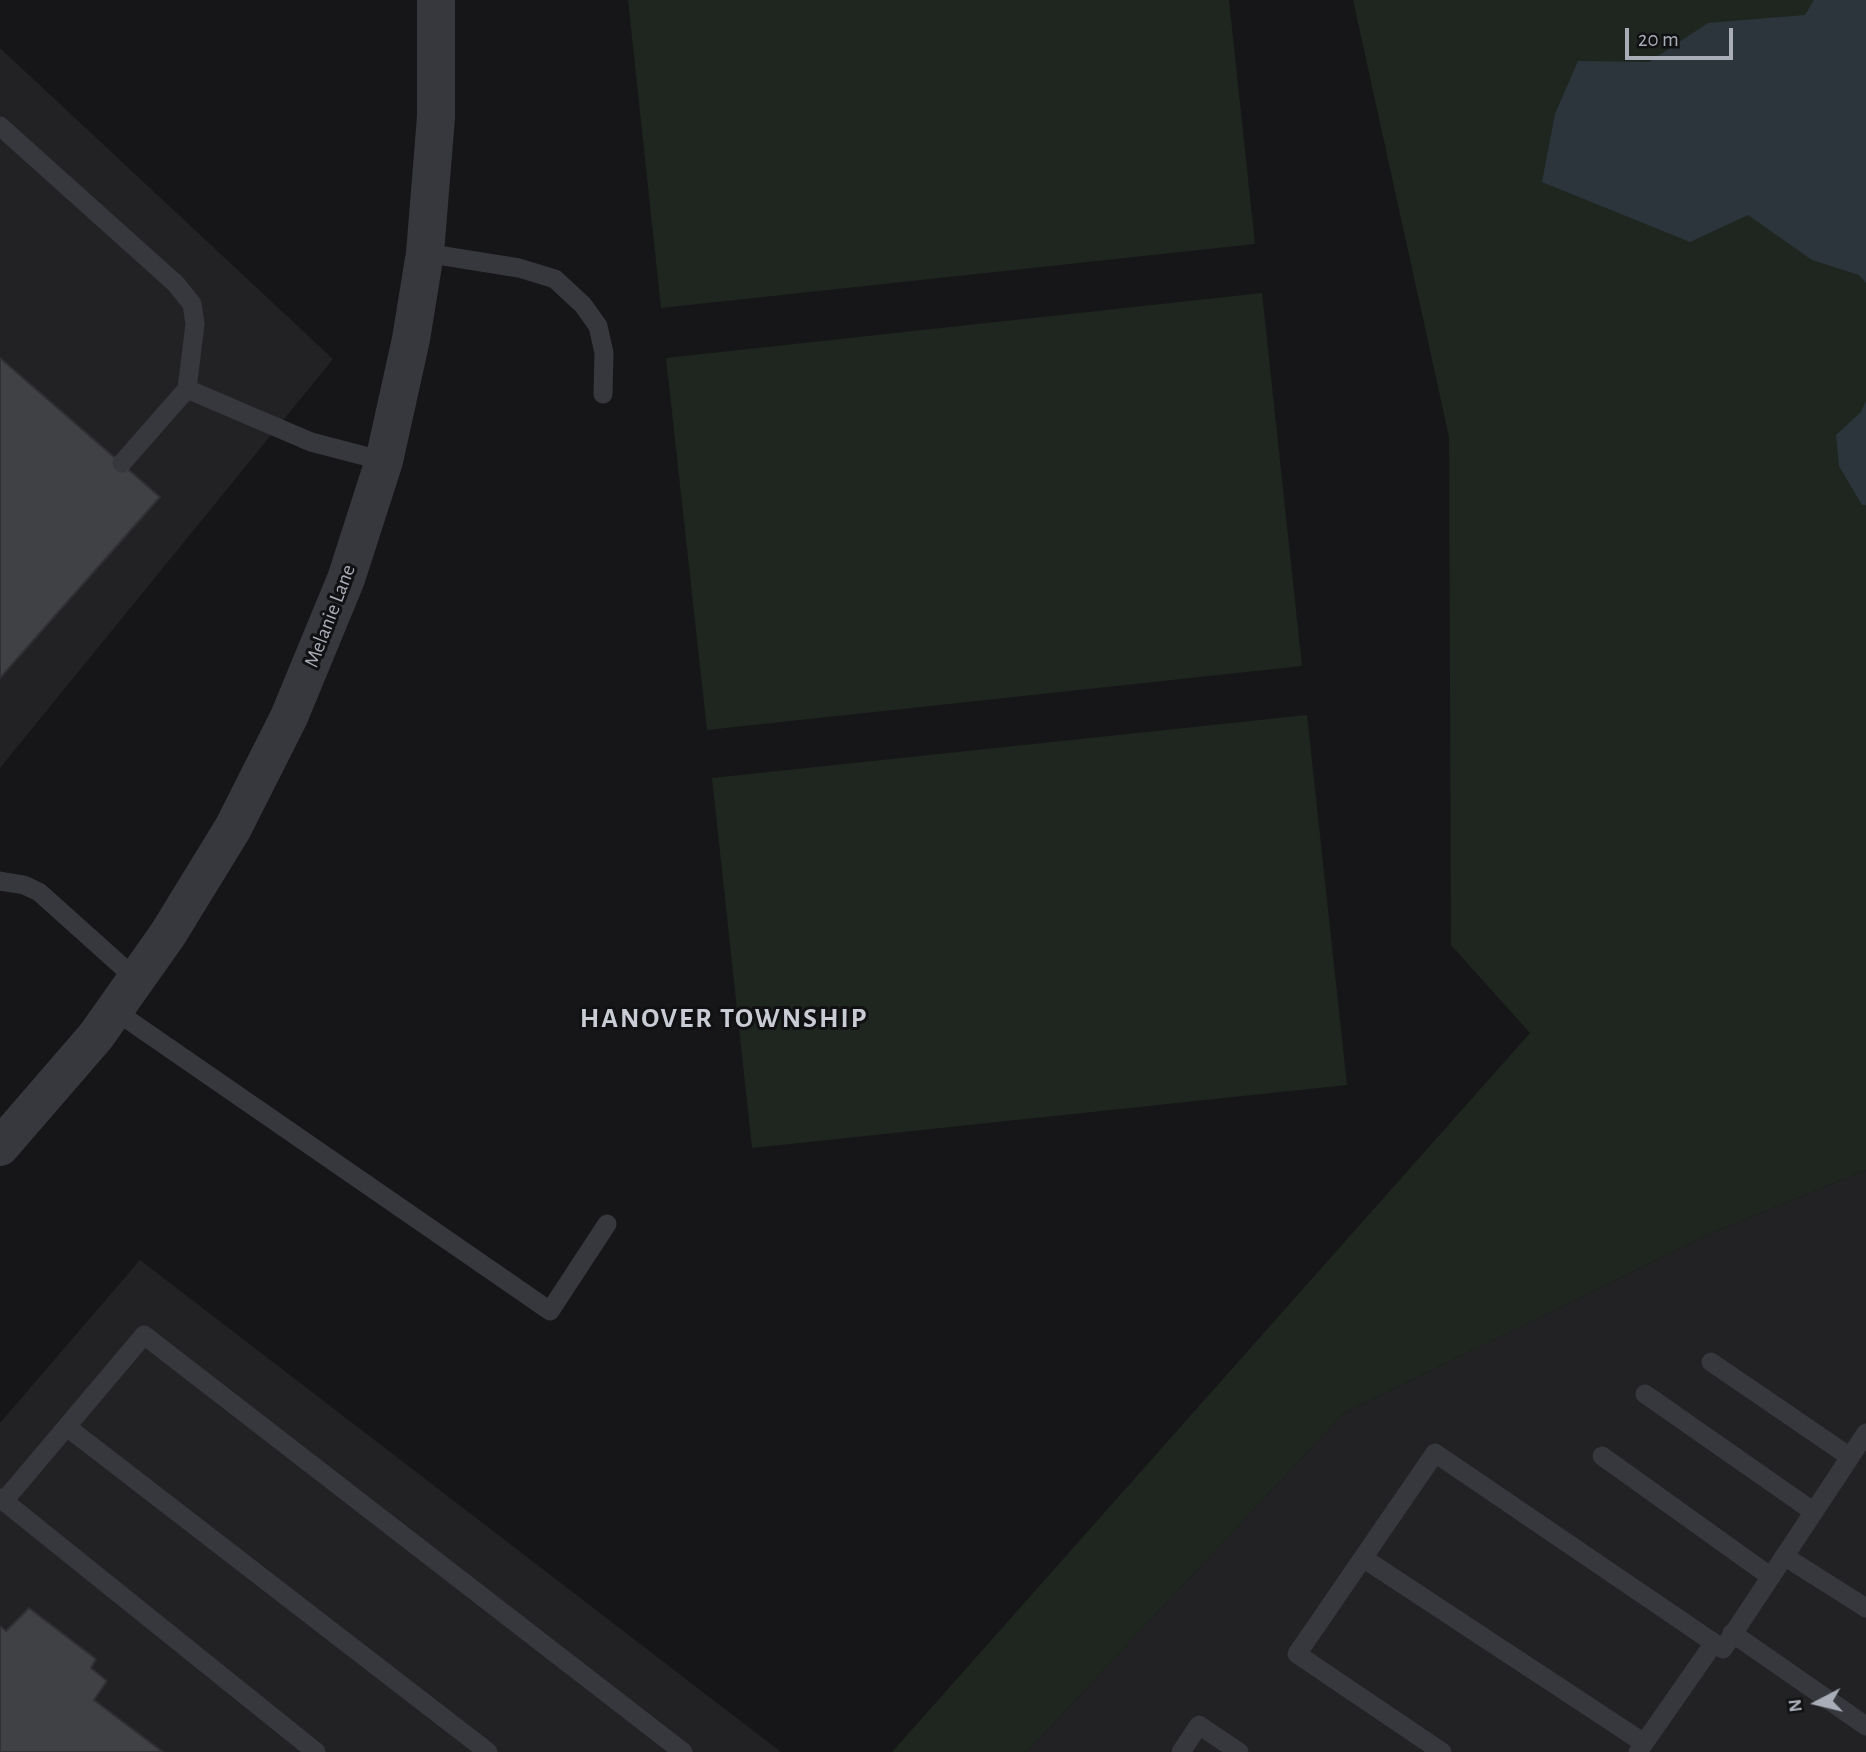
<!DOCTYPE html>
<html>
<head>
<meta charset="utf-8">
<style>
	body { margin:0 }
	#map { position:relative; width:1866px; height:1752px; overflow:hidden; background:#161618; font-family:"Alegreya Sans",sans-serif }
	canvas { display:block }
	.north { position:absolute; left:1782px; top:1668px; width:70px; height:70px; -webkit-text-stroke:5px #111113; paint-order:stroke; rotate:263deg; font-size:19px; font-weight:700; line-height:28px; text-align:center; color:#a8adb8 }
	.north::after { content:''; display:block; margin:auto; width:24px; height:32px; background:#a8adb8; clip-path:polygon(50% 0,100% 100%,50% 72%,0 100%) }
	.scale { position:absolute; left:1625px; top:28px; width:108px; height:32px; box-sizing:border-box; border:4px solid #a8adb8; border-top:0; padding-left:9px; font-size:21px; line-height:24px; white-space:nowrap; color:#a8adb8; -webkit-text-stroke:5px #111113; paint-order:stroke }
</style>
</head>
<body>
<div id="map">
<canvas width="1866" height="1752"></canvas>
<div class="north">N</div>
<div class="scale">20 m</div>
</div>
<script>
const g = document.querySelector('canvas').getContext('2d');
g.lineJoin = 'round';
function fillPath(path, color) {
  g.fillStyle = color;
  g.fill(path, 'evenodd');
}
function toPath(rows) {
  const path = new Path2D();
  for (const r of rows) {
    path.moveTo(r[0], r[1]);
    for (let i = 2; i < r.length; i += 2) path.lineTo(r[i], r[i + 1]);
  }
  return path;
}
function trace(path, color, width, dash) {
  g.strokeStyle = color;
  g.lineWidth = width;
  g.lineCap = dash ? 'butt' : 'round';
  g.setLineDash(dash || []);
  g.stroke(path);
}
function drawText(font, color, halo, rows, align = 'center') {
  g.font = font + ' "Alegreya Sans",sans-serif';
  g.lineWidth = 6;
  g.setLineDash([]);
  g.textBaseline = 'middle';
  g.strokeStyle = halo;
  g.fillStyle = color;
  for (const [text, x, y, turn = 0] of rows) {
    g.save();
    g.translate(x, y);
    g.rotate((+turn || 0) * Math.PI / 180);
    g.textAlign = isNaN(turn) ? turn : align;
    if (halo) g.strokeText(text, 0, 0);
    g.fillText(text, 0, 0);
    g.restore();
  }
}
fillPath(toPath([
	[0,48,333,359,0,768],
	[1866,1170,1866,1752,1027,1752,1344,1413,1714,1232],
	[140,1260,781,1752,0,1752,0,1423]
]), '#222225');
fillPath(toPath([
	[628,0,1229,0,1255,244,661,308],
	[1353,0,1866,0,1866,1170,1714,1232,1344,1413,1027,1752,892,1752,1530,1033,1451,945,1449,437],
	[1262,293,1302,666,707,730,666,358],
	[1307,715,1347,1085,752,1148,712,778]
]), '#1e261f');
fillPath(toPath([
	[1814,0,1866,0,1866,283,1859,275,1812,260,1748,215,1690,242,1542,182,1555,114,1578,61,1649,62,1708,23,1805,15],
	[1866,401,1866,505,1862,505,1839,466,1836,435,1861,412]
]), '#2c353c');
const building = toPath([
	[0,358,160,497,0,678,0,358],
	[29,1608,96,1659,91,1668,107,1681,94,1700,163,1752,0,1752,0,1626,6,1631,29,1608]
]);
fillPath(building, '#404145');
trace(building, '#303034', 2);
trace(toPath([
	[0,126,176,284,192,304,195,324,187,389,122,463],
	[425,253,519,268,555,279,583,305,598,326,604,353,603,394],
	[187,389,311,442,384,461],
	[0,881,24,885,39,892,136,979],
	[114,1010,550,1311,607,1224],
	[1711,1362,1850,1457],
	[1645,1394,1814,1512],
	[67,1427,488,1752],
	[1602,1456,1771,1577],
	[0,1498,316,1752],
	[4,1501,144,1335,683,1752],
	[1784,1556,1866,1608],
	[1363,1558,1644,1743],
	[1732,1633,1866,1726],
	[1181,1752,1199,1725,1239,1752],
	[1442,1752,1297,1654,1435,1453,1723,1649,1866,1433],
	[1638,1752,1714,1643]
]), '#37383d', 19);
trace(toPath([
	[0,1147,96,1036,168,934,233,828,289,717,346,579,384,461,411,339,425,253,436,117,436,0]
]), '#37383d', 38);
drawText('21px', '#a8adb8', '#111113', [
	["Melanie Lane",330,616,-69]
]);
g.letterSpacing = '2px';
drawText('bold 28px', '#c9ccd4', '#111113', [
	["HANOVER TOWNSHIP",724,1019]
]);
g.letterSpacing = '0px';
</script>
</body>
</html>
